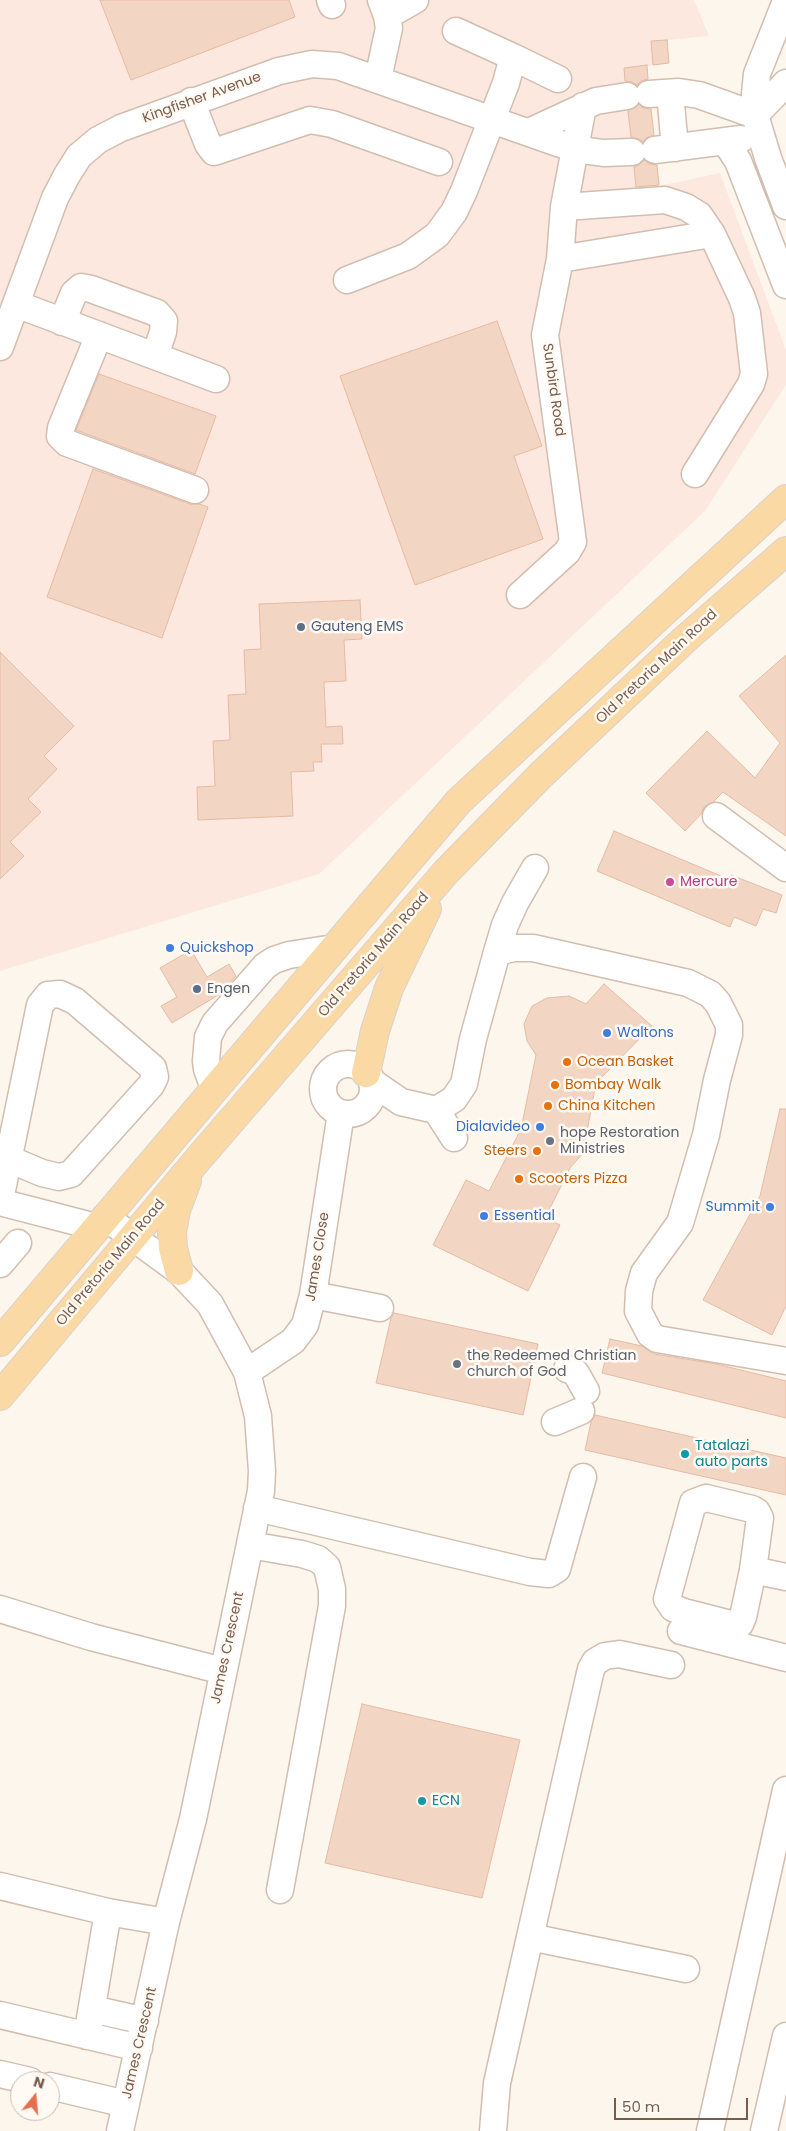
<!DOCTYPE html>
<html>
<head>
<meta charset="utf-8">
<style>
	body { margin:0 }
	#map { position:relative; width:786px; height:2131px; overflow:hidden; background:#fdf6ec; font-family:Poppins,sans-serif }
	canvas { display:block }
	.north { position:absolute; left:10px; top:2071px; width:50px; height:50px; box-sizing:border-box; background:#fffaf3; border:1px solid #cabbb1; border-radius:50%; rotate:17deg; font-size:14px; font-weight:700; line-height:20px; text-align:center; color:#7a5c4d }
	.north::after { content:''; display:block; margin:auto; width:18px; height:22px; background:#e76f51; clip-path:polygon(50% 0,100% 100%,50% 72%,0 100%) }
	.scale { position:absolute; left:614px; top:2098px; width:134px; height:22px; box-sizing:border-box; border:2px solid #7a5c4d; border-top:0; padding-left:6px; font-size:15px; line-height:18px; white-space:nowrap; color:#7a5c4d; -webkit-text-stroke:4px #fffaf3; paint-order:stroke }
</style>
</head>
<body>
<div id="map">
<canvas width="786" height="2131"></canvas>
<div class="north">N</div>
<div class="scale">50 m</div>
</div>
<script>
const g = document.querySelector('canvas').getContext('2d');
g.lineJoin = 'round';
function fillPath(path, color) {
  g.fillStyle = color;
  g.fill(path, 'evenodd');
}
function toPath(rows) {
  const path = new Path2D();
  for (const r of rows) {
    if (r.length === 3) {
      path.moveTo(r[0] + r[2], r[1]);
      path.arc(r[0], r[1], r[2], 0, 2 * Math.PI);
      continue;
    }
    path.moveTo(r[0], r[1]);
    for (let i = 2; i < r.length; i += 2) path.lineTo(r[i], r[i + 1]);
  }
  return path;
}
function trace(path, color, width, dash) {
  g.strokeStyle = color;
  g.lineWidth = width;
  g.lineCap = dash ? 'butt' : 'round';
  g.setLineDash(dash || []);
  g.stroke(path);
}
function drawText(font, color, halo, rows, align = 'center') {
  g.font = font + ' Poppins,sans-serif';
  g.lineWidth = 5;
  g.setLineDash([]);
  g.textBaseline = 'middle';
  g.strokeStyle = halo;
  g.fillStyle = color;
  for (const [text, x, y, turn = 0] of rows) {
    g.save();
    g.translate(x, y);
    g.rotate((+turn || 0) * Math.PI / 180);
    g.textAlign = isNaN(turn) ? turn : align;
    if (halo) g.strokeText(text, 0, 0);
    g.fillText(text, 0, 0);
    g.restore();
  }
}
fillPath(toPath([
	[0,0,694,0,709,36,668,40,669,63,647,66,659,186,720,173,786,350,786,385,705,511,319,874,0,971]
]), '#fde8e0');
const building = toPath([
	[100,0,289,0,295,17,131,80,100,0],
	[667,40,669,63,653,65,651,41,667,40],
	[647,65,648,79,641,81,637,85,632,82,625,81,624,68,647,65],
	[639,104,643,108,651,109,654,135,646,138,643,142,639,139,631,137,628,111,639,104],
	[644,160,650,164,657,165,659,185,636,187,634,167,640,164,644,160],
	[497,321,542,446,514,456,543,539,415,585,340,376,497,321],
	[99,374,216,416,195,474,76,430,99,374],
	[93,469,190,504,199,504,208,507,162,638,47,597,93,469],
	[360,600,362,639,344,640,346,681,324,682,326,727,342,726,343,744,321,744,322,762,313,762,314,771,291,772,293,816,198,820,197,787,215,786,213,741,230,740,228,695,246,694,244,650,261,649,259,604,360,600],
	[0,652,74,726,44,756,57,769,28,799,41,812,10,842,24,856,0,879,0,652],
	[786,655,786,836,723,792,713,802,704,807,701,814,685,831,646,793,707,731,755,778,780,743,739,696,786,655],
	[614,831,740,884,731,875,782,895,776,913,763,909,756,926,734,917,730,927,597,871,614,831],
	[191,950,207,977,229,964,236,976,220,994,172,1023,161,1006,177,997,160,968,191,950],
	[604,984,652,1026,596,1083,583,1153,570,1168,545,1218,560,1225,528,1291,433,1245,466,1180,489,1191,521,1129,536,1055,527,1041,524,1024,532,1006,547,998,569,996,586,1004,604,984],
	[780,1109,786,1109,786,1306,772,1335,703,1300,760,1196,780,1109],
	[394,1313,538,1344,523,1415,376,1383,391,1318,394,1313],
	[610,1339,642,1346,654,1354,716,1364,786,1381,786,1418,602,1373,610,1339],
	[595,1415,786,1458,786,1495,585,1450,591,1422,595,1415],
	[362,1704,520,1740,482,1898,325,1863,362,1704]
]);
fillPath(building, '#f3d5c3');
trace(building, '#e6bba3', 1);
const minor = toPath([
	[330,0,332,5],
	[786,1,757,74,755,94,755,115,768,158,786,206],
	[387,16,415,0],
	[456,31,513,57],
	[378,79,389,28,387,16,381,0],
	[670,93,675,148],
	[649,94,679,92,699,95,755,115,786,83],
	[191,101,208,144,214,152,310,120,332,124,439,162],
	[529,132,596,101,627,96],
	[725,141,738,161,786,285],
	[655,150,741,139],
	[564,207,665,200,686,207,699,215,712,234,742,298,747,313,754,374,751,384,695,474],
	[560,259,712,234],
	[347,280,408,256,437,235,454,212,464,191,506,83,513,57,558,79],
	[16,304,216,379],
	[62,322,74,293,81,287,91,289,157,313,164,321,163,332,155,356],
	[99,335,61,428,60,436,67,443,195,490],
	[0,347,55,198,67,175,79,156,98,140,121,128,279,71,312,64,338,66,575,149,603,153,632,152],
	[520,595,567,552,573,542,545,335,560,259,564,207,583,106],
	[716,816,786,868],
	[497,952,505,925,515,903,535,868],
	[348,1089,25],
	[372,1082,401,1102,436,1110,454,1138],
	[214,1088,207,1069,206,1061,208,1037,215,1023,265,966,274,960,289,955,334,948],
	[436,1110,454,1099,464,1084,473,1039,497,952,514,948,533,948,688,983,710,994,718,1003,729,1025,729,1035,717,1080,706,1135,680,1223,644,1273,639,1291,638,1311,650,1334,657,1339,786,1361],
	[0,1200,40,1005,48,995,60,994,75,1001,153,1068,155,1077,151,1085,71,1174,59,1177,42,1173,9,1159],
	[0,1202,96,1227],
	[105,1217,179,1271,210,1304,247,1372,258,1416,262,1471,261,1491,193,1819,166,1922,120,2131],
	[0,1264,18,1243],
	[313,1295,380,1308],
	[567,1369,574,1371,577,1375,586,1391],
	[247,1372,293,1341,305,1325,313,1295,341,1113],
	[555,1422,581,1411],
	[706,1498,752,1509,757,1512,760,1518,753,1570,743,1617,740,1624,731,1624,684,1612,673,1608,667,1599,693,1503,706,1498],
	[257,1508,530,1572,549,1574,557,1569,583,1477],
	[250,1545,302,1554,318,1559,327,1567,332,1589,332,1606,280,1890],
	[753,1570,786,1577],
	[0,1609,91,1637,223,1671],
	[681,1631,786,1658],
	[0,1886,108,1912,87,2036],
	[108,1912,166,1922],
	[530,1937,591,1669,595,1662,605,1656,619,1654,671,1665],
	[92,2009,145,2021],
	[0,2015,139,2048],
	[0,2074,30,2081],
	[50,2086,126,2104],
	[493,2131,497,2083,530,1937,686,1969],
	[710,2131,786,1790],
	[764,2131,786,2036]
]);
const major = toPath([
	[366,1073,375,1031,389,988,427,909],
	[179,1271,173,1248,172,1232,176,1210,187,1181],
	[0,1342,459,801,786,499],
	[0,1396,199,1158,446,872,541,775,683,641,786,551]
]);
trace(minor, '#d1beb0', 29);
trace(major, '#dad1cd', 30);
trace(minor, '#fff', 26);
trace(major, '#fbd9a5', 28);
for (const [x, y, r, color] of [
	[301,627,5,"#5c6f8a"],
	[670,882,5,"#d1479c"],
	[170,948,5,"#3f7fe0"],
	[197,989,5,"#5c6f8a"],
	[607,1033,5,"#3f7fe0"],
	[567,1062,5,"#e8710a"],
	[555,1085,5,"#e8710a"],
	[548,1106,5,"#e8710a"],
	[540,1127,5,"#3f7fe0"],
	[550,1141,5,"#6b7280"],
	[537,1151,5,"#e8710a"],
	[519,1179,5,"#e8710a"],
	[770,1207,5,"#3f7fe0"],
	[484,1216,5,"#3f7fe0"],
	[457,1364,5,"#6b7280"],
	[685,1454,5,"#0f9aa8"],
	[422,1801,5,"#0f9aa8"]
]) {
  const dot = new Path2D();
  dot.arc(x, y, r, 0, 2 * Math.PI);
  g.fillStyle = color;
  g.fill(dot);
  trace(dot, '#fffaf3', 2);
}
drawText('14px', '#7a5c4d', '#fffaf3', [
	["Kingfisher Avenue",202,98,-20],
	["Sunbird Road",553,390,82],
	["Old Pretoria Main Road",657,667,-43],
	["Old Pretoria Main Road",374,955,-49],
	["James Close",318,1257,-81],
	["Old Pretoria Main Road",111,1263,-50],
	["James Crescent",228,1648,-78],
	["James Crescent",140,2043,-77]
]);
drawText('14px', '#4e5e75', '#fffaf3', [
	["Gauteng EMS",311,627],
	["Engen",207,989]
], 'left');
drawText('14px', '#b23c85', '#fffaf3', [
	["Mercure",680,882]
], 'left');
drawText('14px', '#366cbe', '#fffaf3', [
	["Quickshop",180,948],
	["Waltons",617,1033],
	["Dialavideo",530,1127,"right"],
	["Summit",760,1207,"right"],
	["Essential",494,1216]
], 'left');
drawText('14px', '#c56008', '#fffaf3', [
	["Ocean Basket",577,1062],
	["Bombay Walk",565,1085],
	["China Kitchen",558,1106],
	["Steers",527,1151,"right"],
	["Scooters Pizza",529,1179]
], 'left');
drawText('14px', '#5b616d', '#fffaf3', [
	["hope Restoration",560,1133],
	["Ministries",560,1149],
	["the Redeemed Christian",467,1356],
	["church of God",467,1372]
], 'left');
drawText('14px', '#0d838f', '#fffaf3', [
	["Tatalazi",695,1446],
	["auto parts",695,1462],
	["ECN",432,1801]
], 'left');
</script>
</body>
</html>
